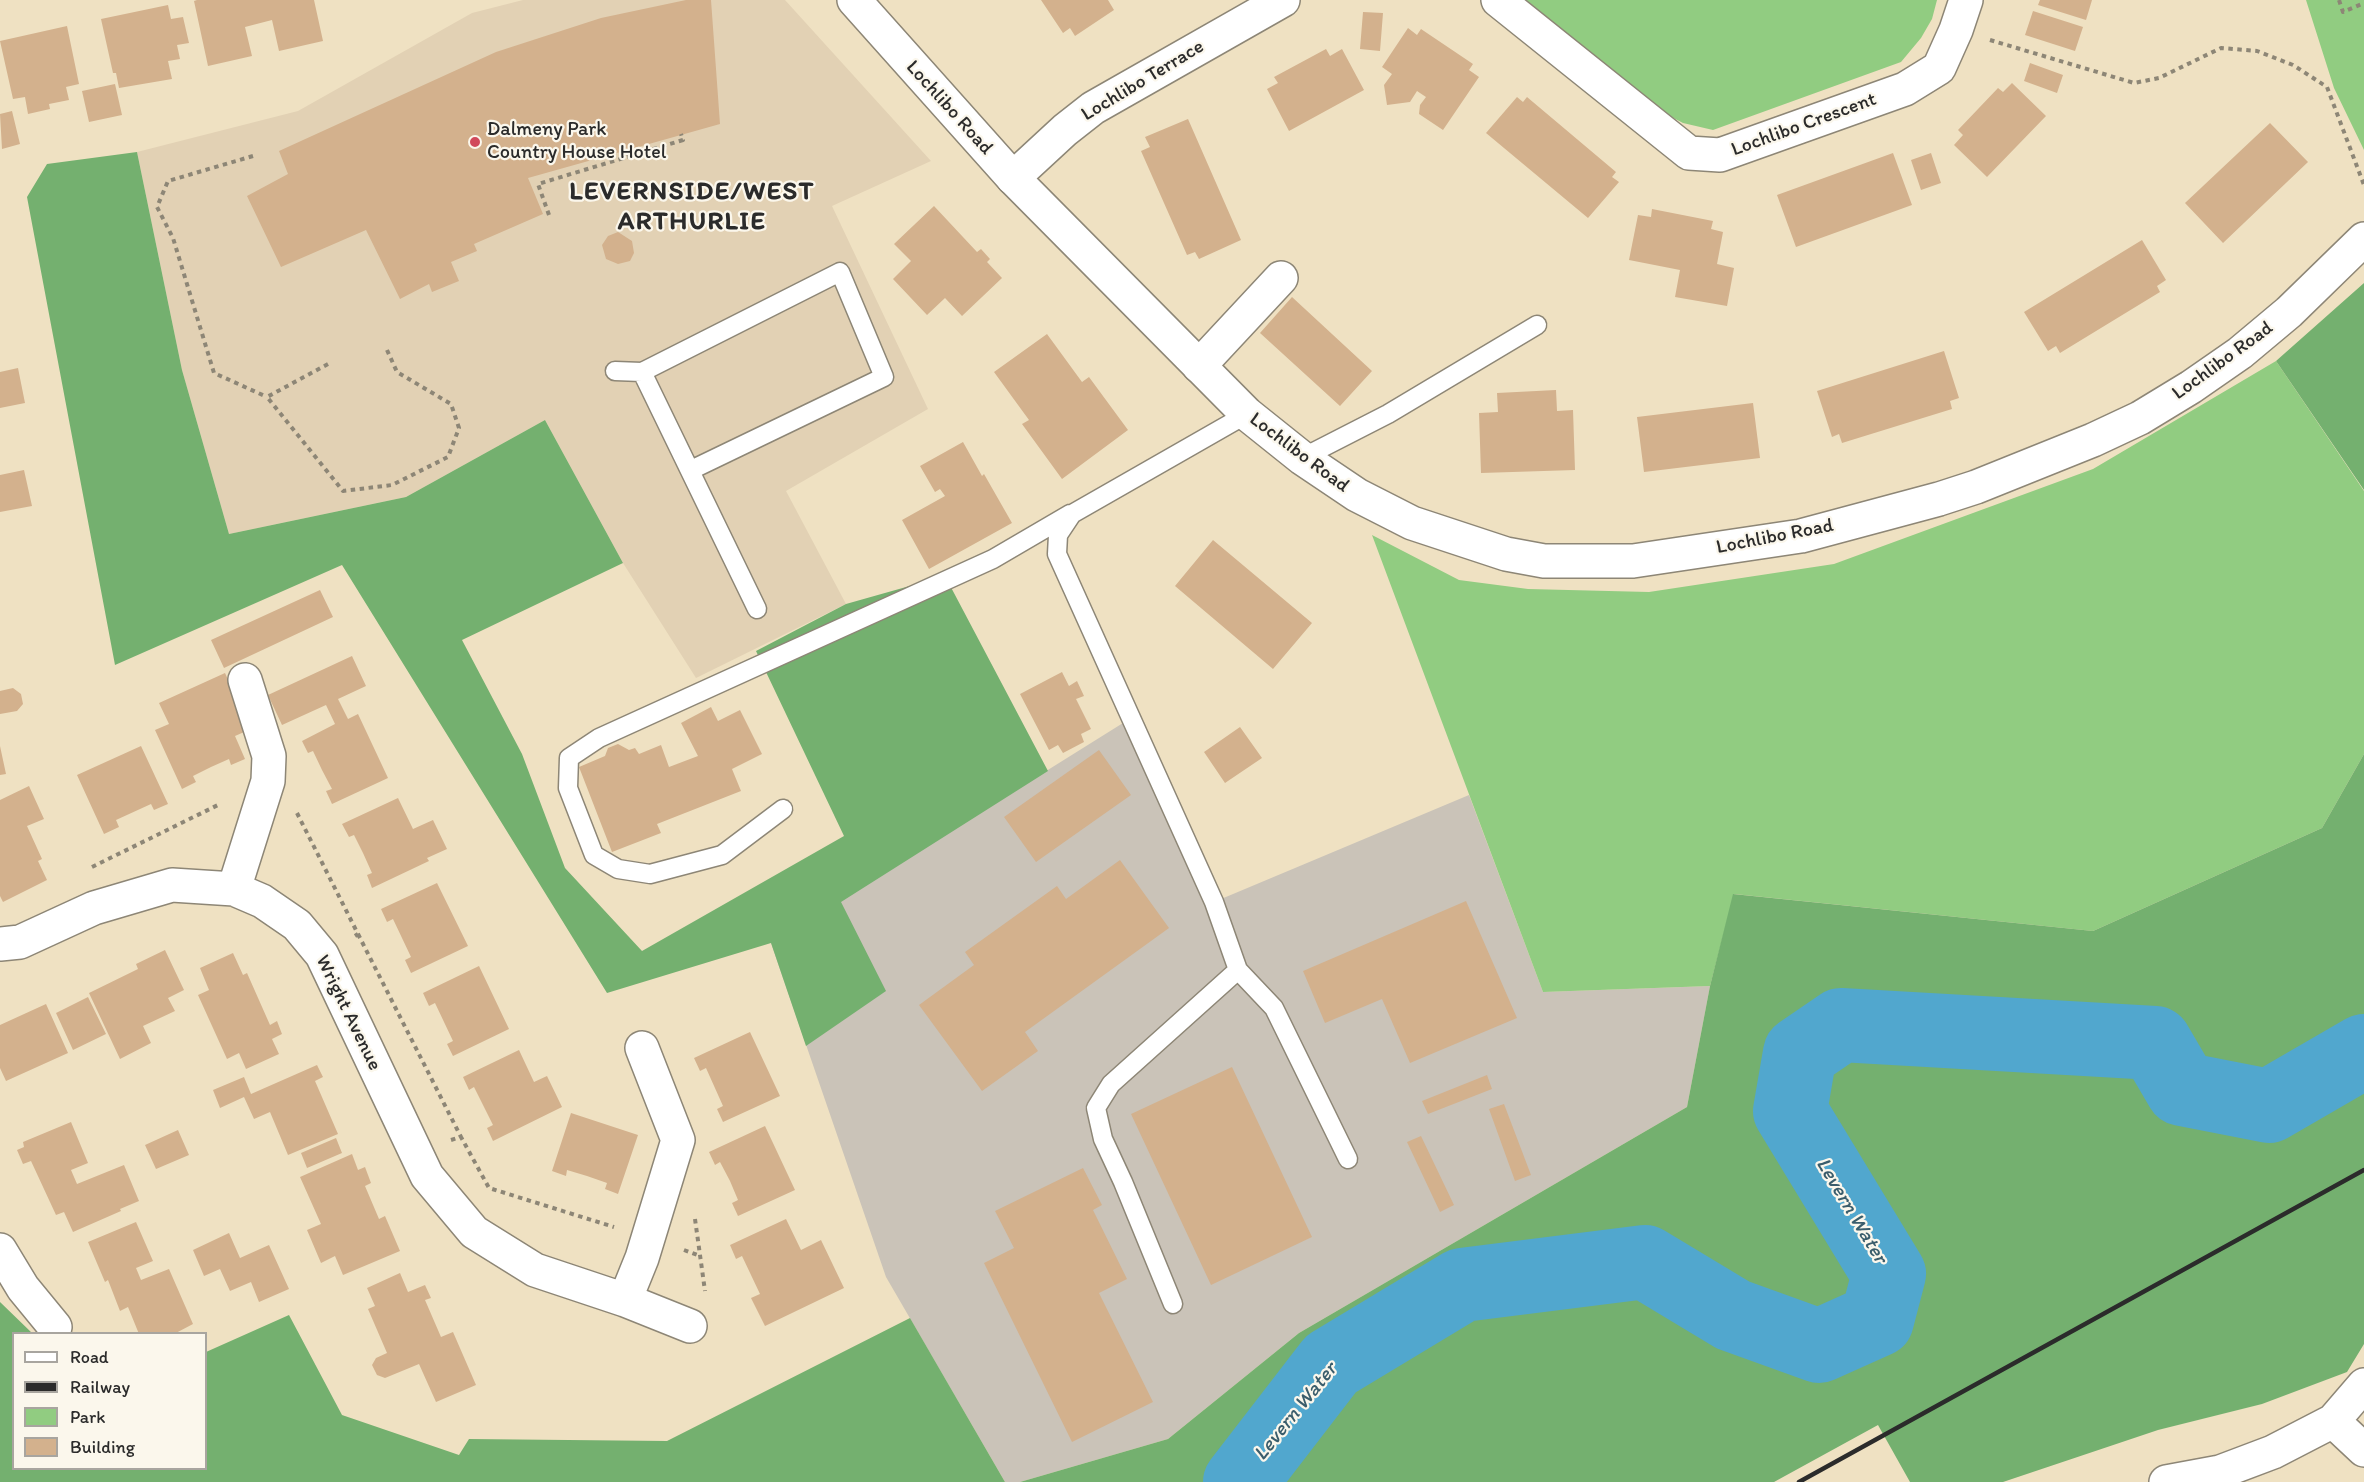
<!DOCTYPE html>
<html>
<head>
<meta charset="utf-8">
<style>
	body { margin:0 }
	#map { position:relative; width:2364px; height:1482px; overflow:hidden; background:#efe1c2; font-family:Itim,sans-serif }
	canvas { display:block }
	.legend { position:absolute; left:12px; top:1332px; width:195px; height:138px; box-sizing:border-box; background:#fbf7ec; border:2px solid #a8a59f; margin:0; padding:8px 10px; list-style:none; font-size:18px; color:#2b2b2b }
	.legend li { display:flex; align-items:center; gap:12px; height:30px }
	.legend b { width:30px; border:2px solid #a8a59f }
</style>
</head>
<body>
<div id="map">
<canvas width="2364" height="1482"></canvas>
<ul class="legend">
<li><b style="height:8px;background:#fff"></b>Road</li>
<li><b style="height:8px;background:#2b2b2b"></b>Railway</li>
<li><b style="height:16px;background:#91cc81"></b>Park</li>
<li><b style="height:16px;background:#d3b18d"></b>Building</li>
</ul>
</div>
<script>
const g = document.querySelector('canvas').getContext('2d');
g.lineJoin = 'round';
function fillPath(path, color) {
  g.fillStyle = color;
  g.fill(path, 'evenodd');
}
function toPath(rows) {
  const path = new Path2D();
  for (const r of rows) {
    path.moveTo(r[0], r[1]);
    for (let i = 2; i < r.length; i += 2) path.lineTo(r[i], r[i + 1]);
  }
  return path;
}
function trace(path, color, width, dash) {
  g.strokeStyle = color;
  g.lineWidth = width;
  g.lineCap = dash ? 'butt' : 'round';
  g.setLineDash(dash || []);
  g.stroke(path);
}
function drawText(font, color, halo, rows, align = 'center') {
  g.font = font + ' Itim,sans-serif';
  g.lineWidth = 4.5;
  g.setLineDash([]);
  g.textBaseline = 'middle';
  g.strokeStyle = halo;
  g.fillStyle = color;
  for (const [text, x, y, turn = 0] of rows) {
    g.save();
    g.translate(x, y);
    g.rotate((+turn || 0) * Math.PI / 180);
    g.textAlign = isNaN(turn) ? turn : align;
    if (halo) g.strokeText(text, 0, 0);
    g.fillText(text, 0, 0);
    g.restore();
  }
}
fillPath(toPath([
	[523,0,785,0,931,161,832,206,928,409,786,491,846,604,696,678,623,563,545,420,406,497,229,534,182,370,137,152,298,111,472,13]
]), '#e2d1b4');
fillPath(toPath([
	[1131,718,1214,902,1469,795,1543,992,1710,986,1687,1107,1299,1333,1168,1439,1020,1482,1005,1482,886,1277,771,943]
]), '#cac3b8');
fillPath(toPath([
	[1524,0,1937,0,1932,19,1921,38,1901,62,1713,130,1683,123,1660,111],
	[2306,0,2364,0,2364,150,2334,88],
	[2276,361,2364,491,2364,754,2322,828,2093,931,1734,894,1710,986,1543,992,1372,535,1459,580,1528,589,1649,592,1834,564,2093,469]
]), '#91cc81');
fillPath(toPath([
	[137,152,182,370,229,534,406,497,545,420,623,563,462,640,522,754,565,868,642,951,844,836,756,651,846,604,945,576,1048,771,841,902,886,991,806,1046,771,943,607,993,342,565,115,665,27,197,47,164],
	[2364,283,2364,490,2276,361],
	[2364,754,2364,1344,2347,1372,2262,1404,2158,1430,2003,1482,1910,1482,1878,1425,1774,1482,1020,1482,1168,1439,1299,1333,1687,1107,1710,986,1733,894,2093,931,2322,828],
	[0,1302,32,1333,14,1334,14,1468,206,1468,206,1352,289,1315,342,1415,459,1455,469,1439,667,1441,910,1318,1005,1482,0,1482]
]), '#74b06f');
trace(toPath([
	[1240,1482,1331,1364,1462,1285,1645,1262,1733,1315,1819,1346,1877,1320,1889,1274,1790,1111,1800,1053,1841,1025,2155,1043,2182,1089,2269,1106,2364,1051]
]), '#51a7ce', 74);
fillPath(toPath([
	[197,0,314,0,323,41,279,51,272,20,245,27,252,56,208,66,194,1],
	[686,0,711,0,720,124,528,178,543,214,474,244,477,251,451,262,459,281,432,292,429,284,400,299,366,230,281,267,247,196,288,174,279,151,496,52,601,18],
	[1041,0,1108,0,1114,10,1075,36,1070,28,1063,33],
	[2040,0,2092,0,2086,20,2038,5],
	[168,5,171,19,183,17,189,43,177,45,180,59,168,61,172,79,119,88,116,73,113,73,101,19],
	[2033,11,2083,27,2075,51,2025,35],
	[1363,12,1383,13,1380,51,1360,49],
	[67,26,79,84,66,87,69,100,49,104,50,109,28,114,25,97,13,99,0,41],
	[1408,28,1417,35,1421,29,1473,64,1469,70,1479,77,1443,130,1419,114,1420,105,1426,97,1417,91,1410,102,1387,105,1384,85,1392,74,1382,67],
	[1326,49,1330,56,1342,49,1364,90,1289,131,1267,89,1278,83,1274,77],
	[2030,63,2063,75,2057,93,2024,81],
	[2012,83,2046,116,1987,177,1954,145,1963,135,1958,130,1998,88,2003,92],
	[115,84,122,115,89,122,82,91],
	[1517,97,1523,102,1527,97,1616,172,1612,177,1619,182,1588,218,1486,133],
	[12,111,20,144,2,149,0,114],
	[1188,119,1241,240,1199,259,1195,252,1187,255,1141,151,1150,147,1145,137],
	[2270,123,2308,162,2223,243,2185,203],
	[1893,153,1912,205,1796,247,1777,195],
	[1931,153,1941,183,1921,190,1911,160],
	[934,206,977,252,981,249,990,259,987,262,1002,278,962,316,945,298,927,315,893,279,911,261,894,244],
	[1652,209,1713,221,1711,229,1723,232,1717,264,1734,268,1727,306,1675,297,1680,270,1629,260,1638,215,1651,217],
	[618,232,632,241,634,253,630,261,618,264,606,259,602,245,608,236],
	[2142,240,2166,280,2157,286,2160,292,2060,353,2056,346,2048,351,2024,312],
	[1292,297,1372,371,1340,406,1260,333],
	[1047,334,1082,382,1089,377,1128,430,1062,479,1022,424,1029,420,994,372],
	[1944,351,1959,398,1950,401,1952,409,1842,443,1839,434,1832,437,1817,391],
	[18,368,25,403,0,408,0,372],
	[1556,390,1557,411,1573,410,1575,470,1481,473,1479,413,1498,412,1497,393],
	[1753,403,1760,458,1644,472,1637,417],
	[963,442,982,476,984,474,1012,523,929,569,902,520,945,496,940,489,935,492,920,466],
	[24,470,32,506,0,512,0,475],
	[1213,540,1312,623,1273,669,1175,586],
	[320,590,333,617,224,668,211,640],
	[352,656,366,686,338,699,348,719,358,714,388,778,332,804,326,791,332,789,322,770,313,751,308,753,302,741,335,724,326,705,282,725,268,695],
	[1062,672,1069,686,1077,681,1084,696,1076,699,1091,729,1081,734,1084,742,1063,753,1058,745,1049,750,1020,694],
	[225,673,251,729,235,736,245,759,231,765,229,759,211,767,193,776,196,782,182,789,155,730,169,724,159,703],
	[13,688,21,694,23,704,17,711,0,714,0,691],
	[711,707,718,721,740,710,762,754,732,769,741,791,657,824,661,833,612,852,579,767,605,756,608,748,618,744,629,750,635,748,639,754,661,745,669,767,698,756,681,723],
	[1240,727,1262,758,1225,783,1204,752],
	[0,746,6,774,0,775],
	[141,746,168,804,154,810,151,804,116,820,119,827,104,834,77,775],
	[1099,750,1131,795,1036,862,1004,817],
	[29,786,44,819,27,826,42,859,38,861,47,880,3,902,0,896,0,800],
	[398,798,413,829,433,820,447,849,427,858,429,861,372,888,367,875,372,873,363,853,354,835,349,837,342,824],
	[1120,860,1169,928,1025,1032,1038,1051,982,1091,919,1005,974,965,965,952,1057,886,1066,899],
	[437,883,468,946,411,973,405,960,411,957,393,919,387,922,381,909],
	[1466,901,1517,1018,1410,1063,1382,999,1325,1023,1303,971],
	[165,950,184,990,168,998,175,1011,143,1026,151,1043,120,1059,89,993,138,969,136,964],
	[233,953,243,975,247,973,270,1025,277,1021,282,1034,272,1039,279,1054,246,1069,239,1053,227,1059,198,995,209,990,200,968],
	[479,966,509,1029,453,1056,447,1044,453,1041,435,1003,429,1006,423,993],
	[88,997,106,1034,73,1050,56,1013],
	[46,1004,68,1053,6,1081,0,1068,0,1025],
	[750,1032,780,1096,723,1122,717,1109,723,1106,706,1068,700,1071,694,1058],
	[519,1050,534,1082,547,1076,562,1107,493,1141,487,1128,493,1125,474,1087,469,1090,463,1077],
	[317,1065,323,1077,315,1081,338,1134,288,1155,270,1112,254,1119,244,1097,220,1108,213,1090,244,1077,251,1094],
	[1232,1067,1312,1237,1211,1285,1131,1114],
	[1487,1075,1492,1089,1428,1114,1422,1101],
	[1504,1104,1531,1175,1515,1181,1489,1109],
	[571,1113,638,1135,618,1194,605,1189,607,1183,587,1176,567,1170,566,1176,552,1171],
	[71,1122,88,1163,71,1170,77,1184,124,1165,139,1201,120,1209,121,1211,73,1232,64,1212,56,1215,31,1161,23,1164,17,1150,24,1147,23,1142],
	[765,1126,795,1190,738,1216,732,1203,738,1200,730,1181,720,1162,715,1165,709,1152],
	[178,1130,189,1155,156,1169,145,1145],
	[1421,1136,1454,1205,1440,1212,1407,1142],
	[336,1138,342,1153,307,1168,301,1153],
	[352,1154,358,1170,365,1167,371,1183,365,1186,379,1219,385,1216,400,1251,343,1275,335,1256,321,1263,307,1230,321,1224,300,1177],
	[1083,1168,1102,1205,1093,1210,1127,1279,1099,1293,1153,1402,1072,1442,984,1263,1014,1248,995,1211],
	[786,1219,801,1250,821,1240,844,1288,765,1326,751,1298,760,1294,742,1256,736,1259,730,1245],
	[136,1222,153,1261,136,1268,141,1280,169,1269,193,1324,174,1334,139,1334,128,1307,120,1311,108,1280,105,1282,88,1242],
	[229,1233,240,1258,269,1245,289,1289,259,1302,251,1282,230,1291,220,1269,204,1276,193,1250],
	[400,1273,408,1292,425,1285,431,1298,425,1300,441,1337,453,1332,476,1385,436,1402,419,1364,385,1378,377,1375,372,1365,376,1358,387,1353,368,1309,375,1306,367,1288]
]), '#d3b18d');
const lane = toPath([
	[615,371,642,372],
	[1247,414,1072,514,1058,535,1057,554,1214,902,1238,970,1274,1008,1348,1159],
	[1302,458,1388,414,1537,325],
	[691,470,884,377,840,272,642,372,757,609],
	[783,809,722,855,650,874,618,869,594,855,568,788,569,758,599,738,993,559,1070,514],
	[1173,1304,1123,1182,1103,1139,1096,1108,1111,1084,1238,970]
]);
const street = toPath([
	[1498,0,1689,153,1720,155,1905,89,1939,68,1956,30,1966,0],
	[1013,178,1065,130,1093,108,1283,0],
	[1199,366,1281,278],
	[234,889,268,781,269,756,245,680],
	[0,944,20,942,94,908,172,885,234,889,262,901,297,925,322,955,427,1176,474,1232,535,1270,625,1300,690,1326],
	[0,1250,23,1288,55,1327],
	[625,1300,642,1258,678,1140,642,1048],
	[2333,1421,2364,1450],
	[2166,1482,2220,1472,2273,1452,2333,1421,2364,1385]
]);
const primary = toPath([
	[854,0,1013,178,1247,414,1302,458,1357,495,1412,523,1506,554,1544,561,1633,561,1801,536,1939,499,1976,487,2093,440,2140,418,2191,387,2240,353,2289,312,2364,239]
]);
trace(lane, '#8d8676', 21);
trace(street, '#8d8676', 36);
trace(primary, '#8d8676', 36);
trace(toPath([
	[2339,0,2343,12,2364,3],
	[1990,40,2134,83,2159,78,2221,48,2257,51,2293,65,2327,87,2364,185],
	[253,156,168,181,157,207,173,238,214,373,267,397],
	[549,215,538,184,683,140,681,134],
	[328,364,267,397,343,491,392,485,448,457,459,428,451,404,397,372,387,350],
	[297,813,358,934,355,936],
	[92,867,220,804],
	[358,934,461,1137],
	[451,1140,461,1137,489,1188,614,1227],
	[695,1219,705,1291],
	[684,1250,700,1256]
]), '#8d8676', 4, [4.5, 4.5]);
trace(lane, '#fff', 18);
trace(street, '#fff', 33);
trace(primary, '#fff', 33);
trace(toPath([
	[1799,1482,2364,1170]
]), '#2b2b2b', 4.5);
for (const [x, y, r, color] of [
	[475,142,6,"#d1495b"]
]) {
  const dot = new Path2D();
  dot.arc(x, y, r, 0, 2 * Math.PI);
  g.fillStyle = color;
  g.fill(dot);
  trace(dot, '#fbf7ec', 2);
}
drawText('20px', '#2b2b2b', '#fbf7ec', [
	["Lochlibo Terrace",1143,81,-31],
	["Lochlibo Road",949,108,48],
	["Lochlibo Crescent",1804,125,-20],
	["Lochlibo Road",2223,361,-36],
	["Lochlibo Road",1299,453,37],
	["Lochlibo Road",1775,537,-11],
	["Wright Avenue",348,1013,64]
]);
drawText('20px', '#2b2b2b', '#fbf7ec', [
	["Dalmeny Park",487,130],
	["Country House Hotel",487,153]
], 'left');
drawText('italic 21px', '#3a5d6c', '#fbf7ec', [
	["Levern Water",1851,1211,59],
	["Levern Water",1296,1412,-51]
]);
g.letterSpacing = '1.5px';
drawText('bold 26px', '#2b2b2b', '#fbf7ec', [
	["LEVERNSIDE/WEST",692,192],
	["ARTHURLIE",692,222]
]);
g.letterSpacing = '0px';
</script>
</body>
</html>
